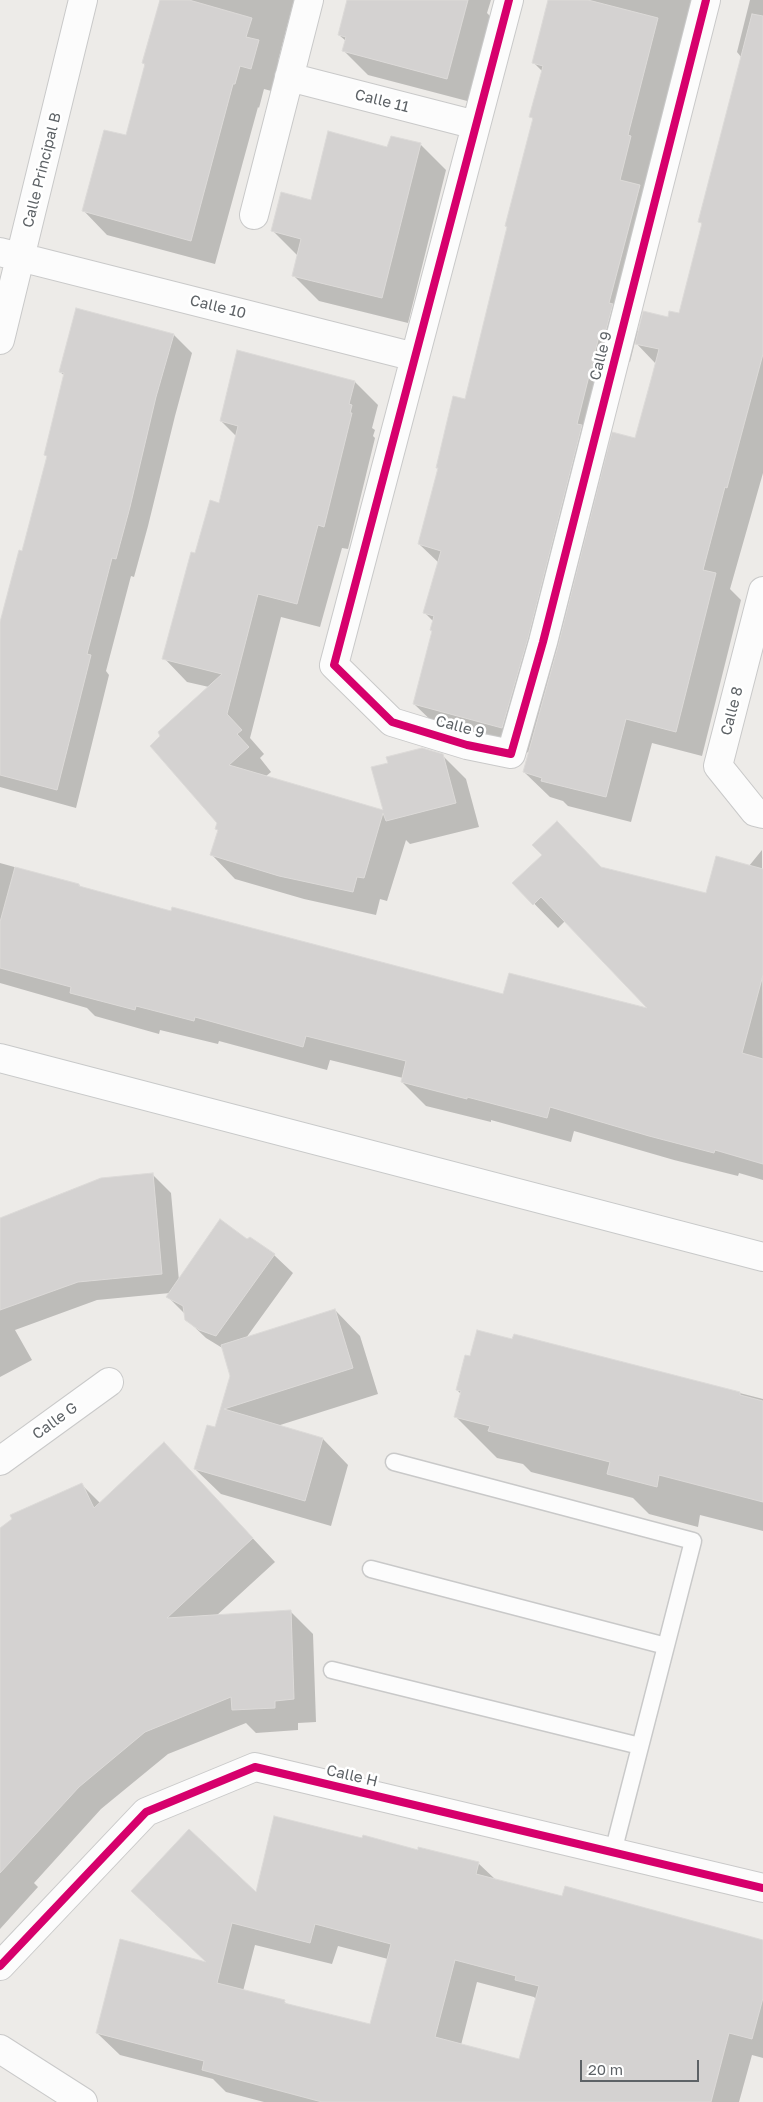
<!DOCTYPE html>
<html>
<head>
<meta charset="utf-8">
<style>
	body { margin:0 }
	#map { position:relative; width:763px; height:2102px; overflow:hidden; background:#edebe8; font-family:"Golos Text",sans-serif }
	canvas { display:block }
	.scale { position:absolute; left:580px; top:2060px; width:119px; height:22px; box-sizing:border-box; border:2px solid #5d6266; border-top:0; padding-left:6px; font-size:15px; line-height:18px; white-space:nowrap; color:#5d6266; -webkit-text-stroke:4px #fff; paint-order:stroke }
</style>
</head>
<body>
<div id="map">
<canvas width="763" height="2102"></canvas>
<div class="scale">20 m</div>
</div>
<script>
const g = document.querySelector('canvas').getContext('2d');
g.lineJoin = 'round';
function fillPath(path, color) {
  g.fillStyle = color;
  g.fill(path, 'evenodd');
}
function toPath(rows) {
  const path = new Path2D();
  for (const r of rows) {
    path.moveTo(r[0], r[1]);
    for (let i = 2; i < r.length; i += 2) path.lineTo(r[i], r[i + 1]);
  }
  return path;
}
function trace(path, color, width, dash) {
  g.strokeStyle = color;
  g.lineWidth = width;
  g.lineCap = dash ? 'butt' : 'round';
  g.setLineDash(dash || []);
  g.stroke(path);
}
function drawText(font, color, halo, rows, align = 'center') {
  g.font = font + ' "Golos Text",sans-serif';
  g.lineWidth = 5;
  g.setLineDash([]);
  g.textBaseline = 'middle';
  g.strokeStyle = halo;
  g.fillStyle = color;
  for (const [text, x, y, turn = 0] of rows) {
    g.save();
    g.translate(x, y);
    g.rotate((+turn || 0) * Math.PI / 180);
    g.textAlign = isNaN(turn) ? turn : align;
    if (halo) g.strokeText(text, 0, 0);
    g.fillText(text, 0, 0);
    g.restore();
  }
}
fillPath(toPath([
	[160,0,294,0,278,61,283,66,275,92,264,89,259,108,258,107,215,264,107,235,83,210,126,137,145,65,143,63],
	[349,0,491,0,487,13,493,19,471,102,368,75,344,51,346,41,339,35],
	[549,0,712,0,634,327,639,332,680,315,703,225,700,222,742,58,737,52,750,0,763,0,763,473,730,589,741,600,702,756,652,743,631,822,568,806,563,801,550,797,524,772,530,753,440,729,414,704,433,632,433,621,424,612,439,563,419,544,439,469,438,468,466,401,534,120,530,116,543,72,533,62],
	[635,342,656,364,636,439,608,453,603,448,624,360,630,362],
	[420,144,446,170,408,323,319,301,293,275,298,256,273,231,388,149],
	[174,335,192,353,175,416,148,526,134,577,131,576,106,671,109,675,76,808,0,787,0,646,48,457,45,455,65,376,60,372],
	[355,382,378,405,372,428,375,430,373,436,375,438,348,549,342,548,320,627,281,617,250,738,264,754,260,758,271,772,265,777,384,812,442,755,466,779,479,827,410,844,406,840,387,901,380,899,376,915,304,899,235,879,212,855,219,831,217,829,219,823,209,687,187,682,164,658,196,554,220,504,237,437,221,421],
	[762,850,763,1180,739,1173,738,1176,674,1160,574,1131,571,1142,491,1120,491,1122,426,1106,402,1082,403,1078,330,1060,327,1070,219,1041,218,1044,160,1030,159,1034,95,1016,87,1008,0,983,0,863,79,885,83,889,504,996,651,1011,565,921,558,928,514,883,602,868,707,894,749,866],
	[152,1174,171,1193,179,1281,247,1240,274,1255,293,1273,246,1338,335,1310,360,1336,378,1394,277,1426,323,1439,348,1465,331,1526,221,1494,195,1469,215,1429,232,1376,224,1349,206,1338,187,1320,186,1315,168,1297,170,1293,97,1300,15,1330,32,1360,0,1377,0,1219],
	[515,1335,763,1399,763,1531,700,1515,698,1527,649,1514,633,1498,531,1472,523,1464,497,1458,456,1417,461,1394,457,1390,471,1357,513,1340],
	[186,1467,275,1562,216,1616,291,1612,313,1634,316,1722,298,1723,298,1730,256,1733,246,1723,168,1754,101,1809,34,1883,38,1887,0,1929,0,1529,81,1484,100,1503],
	[363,1839,478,1863,496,1880,563,1898,763,1941,763,2058,752,2055,739,2102,264,2102,226,2092,213,2079,120,2055,97,2033,209,1964,155,1914,256,1894],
	[255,1945,332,1964,338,1946,388,1959,371,2026,288,2006,284,2001,243,1991],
	[477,1982,534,1997,536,1999,520,2061,461,2045]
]), '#0003');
const building = toPath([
	[160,0,189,0,252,18,246,37,259,40,251,69,240,66,235,84,233,84,191,241,82,211,104,130,126,135,145,64,142,63,160,0],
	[347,0,468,0,447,79,342,51,346,37,338,35,347,0],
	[548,0,588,0,658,18,628,135,631,136,620,180,640,185,609,303,613,304,604,337,599,336,577,424,582,425,528,638,502,728,413,704,432,631,430,630,434,616,423,613,441,551,418,544,438,468,436,468,453,396,465,399,507,227,505,226,533,118,529,117,543,66,532,63,548,0],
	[752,14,763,16,763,354,727,488,725,487,703,570,716,573,676,732,626,719,606,797,541,781,542,778,523,772,558,646,612,432,635,438,652,376,659,349,635,344,643,311,668,317,669,311,679,313,702,223,698,222,752,14],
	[328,131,387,147,391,136,421,143,382,298,292,276,301,239,271,231,281,192,311,200,328,131],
	[76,308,174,334,156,397,130,507,116,559,112,558,87,654,91,655,57,790,0,775,0,622,19,550,22,551,47,456,44,455,64,373,59,372,76,308],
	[237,350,355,381,349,404,352,405,350,413,352,413,324,527,318,525,297,604,258,594,227,714,242,730,237,734,249,747,229,765,383,810,371,767,388,763,386,757,422,748,443,754,456,803,386,821,383,813,364,878,357,877,353,892,279,876,210,855,218,830,215,829,217,823,150,746,160,736,158,732,222,674,162,659,191,552,195,553,210,500,219,503,238,426,220,421,237,350],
	[557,821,601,867,706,893,716,856,763,869,763,975,742,1053,763,1059,763,1164,715,1150,714,1153,649,1136,550,1107,547,1118,467,1097,467,1099,401,1082,406,1061,306,1036,303,1047,195,1017,194,1021,136,1006,135,1010,70,993,71,987,0,968,0,922,15,867,79,884,79,886,171,911,172,907,503,994,509,973,647,1008,541,897,533,905,512,883,542,855,532,845,557,821],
	[153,1173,162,1274,78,1282,0,1310,0,1218,101,1178,153,1173],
	[220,1219,247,1239,250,1237,275,1254,216,1336,199,1330,185,1320,183,1306,166,1297,220,1219],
	[335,1309,353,1368,224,1409,323,1438,305,1501,194,1469,207,1425,215,1427,230,1376,221,1345,335,1309],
	[477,1330,512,1339,514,1334,740,1392,740,1395,763,1401,763,1502,659,1475,657,1487,607,1474,610,1462,488,1431,490,1426,454,1417,461,1391,456,1390,465,1355,470,1356,477,1330],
	[164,1442,253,1538,167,1618,291,1610,294,1699,275,1701,275,1708,232,1710,231,1697,145,1732,79,1787,0,1873,0,1528,12,1519,10,1515,82,1483,94,1508,164,1442],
	[274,1816,362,1838,363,1835,418,1850,418,1847,479,1862,476,1874,562,1896,565,1886,763,1940,763,1998,752,2039,729,2033,711,2102,322,2102,202,2070,204,2061,96,2033,120,1939,206,1962,131,1891,189,1829,256,1892,274,1816],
	[232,1923,310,1943,315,1924,391,1944,370,2024,284,2003,285,2000,217,1983,232,1923],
	[455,1960,516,1976,515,1980,539,1986,519,2059,435,2037,455,1960]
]);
fillPath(building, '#d4d2d1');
trace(building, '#dcdad8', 1);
const lane = toPath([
	[394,1462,693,1541,613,1852],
	[371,1569,666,1646],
	[332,1670,640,1746]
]);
const street = toPath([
	[509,0,334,665,392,722,467,745,511,754,543,642,706,0],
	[289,77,476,125],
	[254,215,309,0],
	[0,252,415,357],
	[0,340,83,0],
	[763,591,718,766,755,812,763,814],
	[0,1461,109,1382],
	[0,1966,146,1812,255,1767,763,1888],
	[0,2049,83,2102]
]);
const secondary = toPath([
	[0,1058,763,1257]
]);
trace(lane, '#c9c9c9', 19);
trace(street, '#c9c9c9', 30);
trace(secondary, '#c8c9c9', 30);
trace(lane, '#fcfcfc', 16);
trace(street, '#fcfcfc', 28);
trace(secondary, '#fcfcfc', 28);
trace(toPath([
	[509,0,334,665,392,722,467,745,511,754,543,642,706,0],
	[0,1966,146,1812,255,1767,763,1888]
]), '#d6006c', 8);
drawText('15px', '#5d6266', '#fff', [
	["Calle 11",382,101,14],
	["Calle Principal B",42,170,-76],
	["Calle 10",218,307,14],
	["Calle 9",601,356,-76],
	["Calle 8",732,711,-76],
	["Calle 9",460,727,15],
	["Calle G",55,1421,-36],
	["Calle H",352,1776,13]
]);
</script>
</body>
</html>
